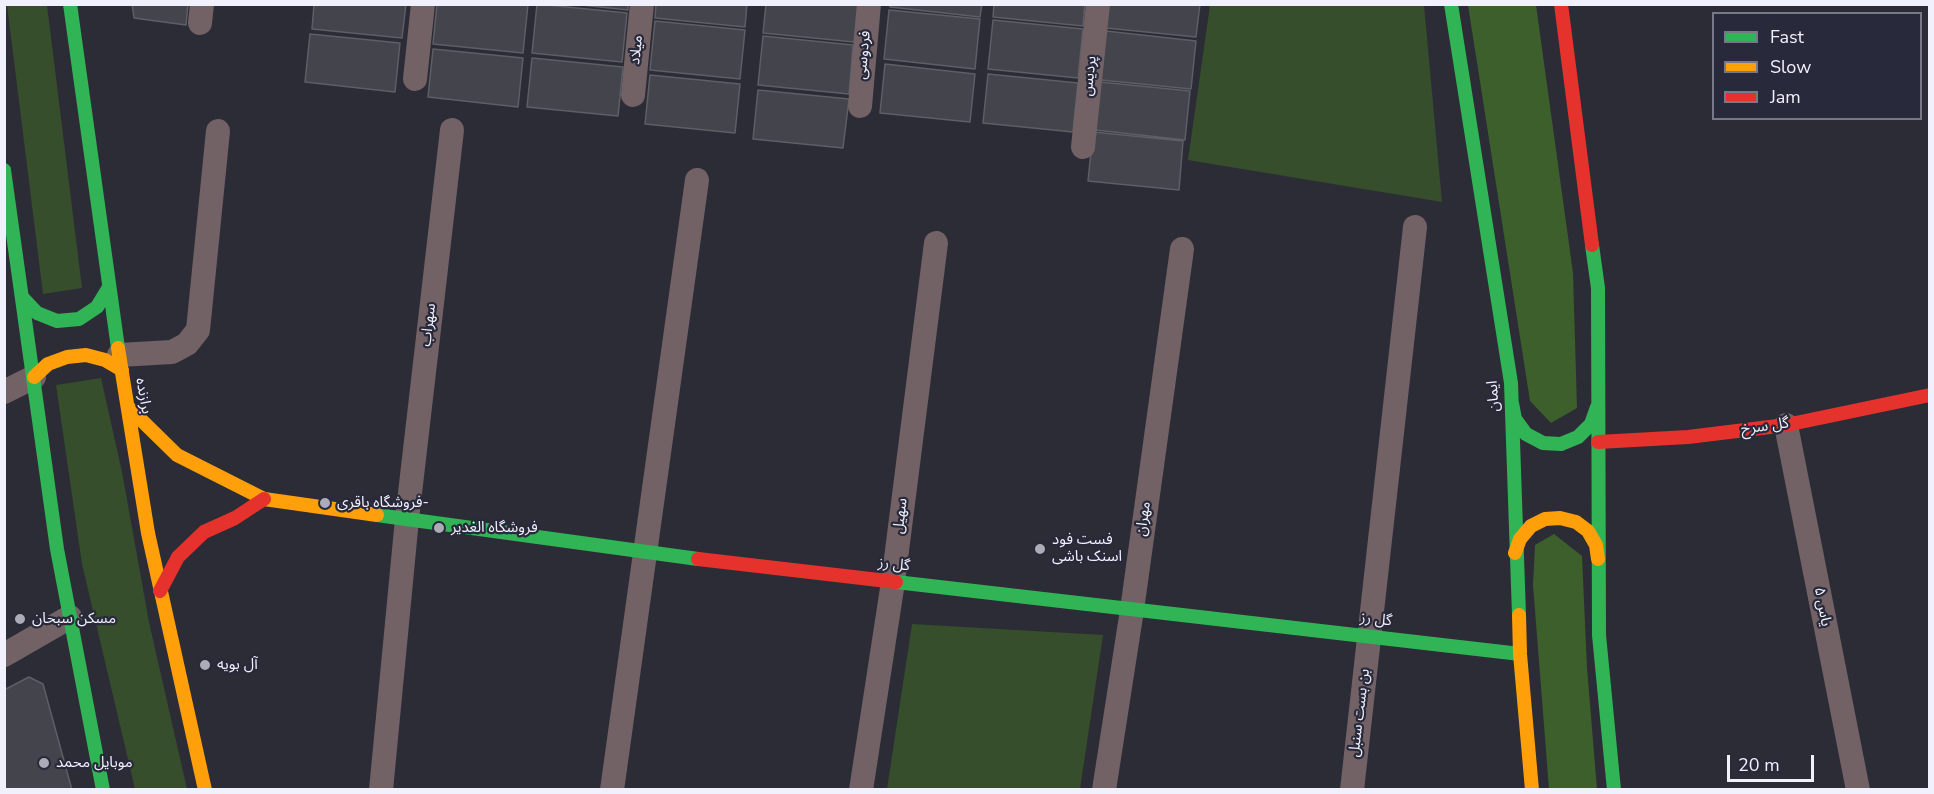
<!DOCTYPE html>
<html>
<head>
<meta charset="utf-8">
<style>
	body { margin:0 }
	#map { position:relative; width:1934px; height:794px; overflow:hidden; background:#2c2c36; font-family:"Nunito Sans",sans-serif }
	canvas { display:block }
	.frame { position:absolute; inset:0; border:6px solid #f0f1fc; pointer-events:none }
	.legend { position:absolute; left:1712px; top:12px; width:210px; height:108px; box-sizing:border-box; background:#28293a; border:2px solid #787988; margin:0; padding:8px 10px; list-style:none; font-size:18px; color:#f0f1fc }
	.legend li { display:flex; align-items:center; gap:12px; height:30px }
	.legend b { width:30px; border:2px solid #787988 }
	.scale { position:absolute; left:1727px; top:755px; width:87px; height:27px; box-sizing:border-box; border:3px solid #f0f1fc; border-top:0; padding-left:8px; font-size:18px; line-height:21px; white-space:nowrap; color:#f0f1fc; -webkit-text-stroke:4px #28293a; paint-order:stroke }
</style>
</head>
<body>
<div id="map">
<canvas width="1934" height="794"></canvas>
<div class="frame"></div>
<ul class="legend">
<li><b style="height:8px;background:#30b455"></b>Fast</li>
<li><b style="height:8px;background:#ff9f0a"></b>Slow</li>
<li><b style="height:8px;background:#e5322d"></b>Jam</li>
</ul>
<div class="scale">20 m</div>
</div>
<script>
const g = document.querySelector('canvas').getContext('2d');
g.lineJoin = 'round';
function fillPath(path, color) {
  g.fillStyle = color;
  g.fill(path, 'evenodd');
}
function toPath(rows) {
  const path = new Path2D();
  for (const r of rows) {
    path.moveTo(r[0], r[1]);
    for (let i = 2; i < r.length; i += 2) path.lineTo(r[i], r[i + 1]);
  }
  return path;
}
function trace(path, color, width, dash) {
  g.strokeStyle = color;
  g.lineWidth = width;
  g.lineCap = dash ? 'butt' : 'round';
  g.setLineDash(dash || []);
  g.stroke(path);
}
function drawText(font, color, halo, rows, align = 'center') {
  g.font = font + ' "Nunito Sans","Noto Sans Arabic",sans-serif';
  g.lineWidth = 4.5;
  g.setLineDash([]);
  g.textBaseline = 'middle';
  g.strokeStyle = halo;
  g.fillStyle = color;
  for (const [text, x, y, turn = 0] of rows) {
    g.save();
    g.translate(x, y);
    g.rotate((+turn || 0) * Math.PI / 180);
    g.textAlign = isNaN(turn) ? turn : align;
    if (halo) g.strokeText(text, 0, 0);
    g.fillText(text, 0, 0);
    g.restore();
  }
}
fillPath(toPath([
	[7,5,47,5,82,288,43,294],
	[1210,5,1424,5,1442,202,1188,160],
	[101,378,122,472,149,622,187,789,135,789,82,564,56,385],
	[912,624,1103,635,1080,789,887,789]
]), '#364e2b');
fillPath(toPath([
	[1468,5,1536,5,1573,273,1577,408,1551,423,1530,401],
	[1554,534,1582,556,1587,668,1597,789,1549,789,1533,585,1535,545]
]), '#3c5f2c');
const building = toPath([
	[132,4,188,4,186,25,134,18,132,4],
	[314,4,406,4,402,38,312,29,314,4],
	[437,4,528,4,523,53,433,44,437,4],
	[537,4,627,13,622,62,532,53,537,4],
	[572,4,628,4,628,10,572,4],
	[656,4,747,4,745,27,655,18,656,4],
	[766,4,858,4,854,42,763,33,766,4],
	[890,4,982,4,980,17,890,7,890,4],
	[994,4,1085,4,1083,26,993,17,994,4],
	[1109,4,1200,4,1196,37,1106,28,1109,4],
	[889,10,980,19,975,69,884,59,889,10],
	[993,20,1083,29,1078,78,988,69,993,20],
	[655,21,745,30,740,79,650,70,655,21],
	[1106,31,1196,41,1191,89,1101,80,1106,31],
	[310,34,400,43,395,92,305,82,310,34],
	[763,36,853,45,849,94,758,85,763,36],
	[433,49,523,58,518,107,428,97,433,49],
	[532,58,623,67,618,116,527,107,532,58],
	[885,64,975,74,970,122,880,113,885,64],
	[988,74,1078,83,1073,132,983,123,988,74],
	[650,75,740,84,735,133,645,124,650,75],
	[1100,82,1190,91,1185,140,1095,130,1100,82],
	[758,90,849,99,843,148,753,139,758,90],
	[1093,132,1183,141,1179,190,1088,181,1093,132],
	[29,677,43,684,72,790,7,790,4,785,4,690,29,677]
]);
fillPath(building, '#43444c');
trace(building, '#5e5e66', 1.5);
trace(toPath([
	[200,23,202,4],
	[415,79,423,4],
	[633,95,642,4],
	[860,106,869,4],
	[1083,147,1098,4],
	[119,355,172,352,187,344,198,330,218,131],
	[4,392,34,377],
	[1786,425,1858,790],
	[4,655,70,617],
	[381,790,407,519,452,130],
	[612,790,697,180],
	[861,790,893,582,936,243],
	[1104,790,1132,610,1182,249],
	[1352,790,1415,227]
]), '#736265', 24);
trace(toPath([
	[70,4,118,348],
	[1451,4,1511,383,1519,615],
	[4,170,57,549,103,790],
	[1592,245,1598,288,1599,635,1614,790],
	[22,297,37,313,57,321,79,319,97,307,108,289],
	[1512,403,1515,419,1526,434,1543,443,1561,444,1578,437,1591,424,1597,407],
	[377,515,698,559],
	[896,582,1520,654]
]), '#30b455', 14);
trace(toPath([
	[118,348,148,533,205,790],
	[34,377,48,364,67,357,86,355,105,360,122,370],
	[129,408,177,455,264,499,377,515],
	[1515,553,1520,539,1531,526,1545,519,1560,518,1576,522,1588,531,1596,545,1598,559],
	[1519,615,1520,654,1532,790]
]), '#ff9f0a', 14);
trace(toPath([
	[1561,4,1592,245],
	[1598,442,1688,437,1786,425,1930,395],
	[698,559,896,582],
	[160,591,178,557,204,532,235,518,264,499]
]), '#e5322d', 14);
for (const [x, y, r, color] of [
	[325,503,6,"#abacb7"],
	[439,528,6,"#abacb7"],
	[1040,549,6,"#abacb7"],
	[20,619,6,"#abacb7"],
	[205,665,6,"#abacb7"],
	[44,763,6,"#abacb7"]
]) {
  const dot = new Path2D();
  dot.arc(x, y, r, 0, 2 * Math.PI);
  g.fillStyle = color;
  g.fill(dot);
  trace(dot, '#28293a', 2);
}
drawText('15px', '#f0f1fc', '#28293a', [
	["میلاد",637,50,-84],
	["فردوسی",864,55,-85],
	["پردیس",1090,76,-84],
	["سهراب",429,325,-83],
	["برازنده",143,396,80],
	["ایمان",1494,396,-94],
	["گل سرخ",1765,427,-8],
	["سهیل",901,516,-83],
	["مهران",1144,519,-82],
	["گل رز",894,565,7],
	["یاس ۵",1822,607,79],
	["گل رز",1376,620,7],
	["بن بست سنبل",1360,713,-83]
]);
drawText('15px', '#f0f1fc', '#28293a', [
	["فروشگاه باقری-",337,503],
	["فروشگاه الغدیر",451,528],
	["فست فود",1052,540],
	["اسنک باشی",1052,557],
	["مسکن سبحان",32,619],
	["آل بویه",217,665],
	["موبایل محمد",56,763]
], 'left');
</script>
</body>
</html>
